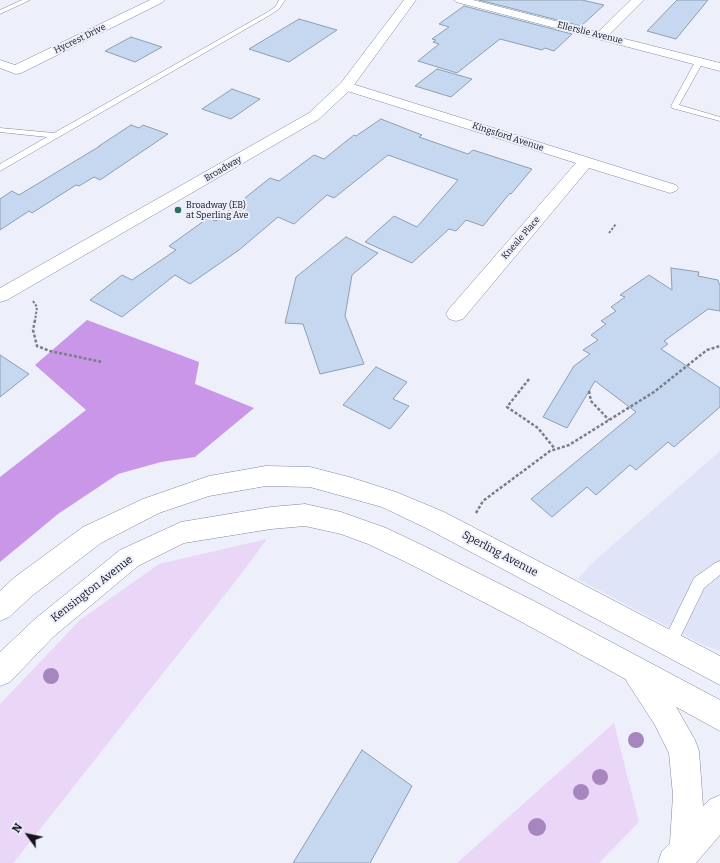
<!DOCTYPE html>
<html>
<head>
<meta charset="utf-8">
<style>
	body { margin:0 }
	#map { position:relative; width:720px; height:863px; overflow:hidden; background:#edf0fb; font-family:Bitter,serif }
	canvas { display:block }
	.north { position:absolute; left:8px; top:815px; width:40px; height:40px; -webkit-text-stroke:3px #edf0fb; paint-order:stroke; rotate:303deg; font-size:11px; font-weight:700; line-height:16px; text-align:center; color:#11141d }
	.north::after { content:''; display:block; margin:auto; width:14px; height:18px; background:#11141d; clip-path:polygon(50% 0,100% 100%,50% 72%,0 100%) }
</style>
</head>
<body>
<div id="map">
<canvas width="720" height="863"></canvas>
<div class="north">N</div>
</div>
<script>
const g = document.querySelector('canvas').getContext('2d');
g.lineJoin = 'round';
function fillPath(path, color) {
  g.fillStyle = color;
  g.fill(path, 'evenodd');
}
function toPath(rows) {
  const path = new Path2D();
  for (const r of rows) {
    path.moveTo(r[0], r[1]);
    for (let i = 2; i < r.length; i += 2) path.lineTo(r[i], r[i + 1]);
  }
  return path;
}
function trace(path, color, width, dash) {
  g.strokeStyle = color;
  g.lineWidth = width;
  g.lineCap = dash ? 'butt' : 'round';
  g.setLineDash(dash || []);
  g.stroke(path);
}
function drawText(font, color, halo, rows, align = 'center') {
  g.font = font + ' Bitter,serif';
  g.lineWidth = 4;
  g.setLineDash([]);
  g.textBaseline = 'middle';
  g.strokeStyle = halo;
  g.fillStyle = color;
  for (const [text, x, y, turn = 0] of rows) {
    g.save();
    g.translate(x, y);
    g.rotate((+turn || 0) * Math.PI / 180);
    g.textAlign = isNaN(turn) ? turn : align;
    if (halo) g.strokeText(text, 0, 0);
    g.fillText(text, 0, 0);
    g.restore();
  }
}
fillPath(toPath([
	[720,451,720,651,701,644,578,579,591,564]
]), '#dfe4f9');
fillPath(toPath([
	[267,539,242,573,19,856,13,863,0,863,0,704,80,620,159,564],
	[614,723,639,822,599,863,457,863]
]), '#ead6f7');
fillPath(toPath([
	[87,320,199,362,195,384,254,408,195,457,161,462,118,474,58,514,0,562,0,477,86,410,35,365]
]), '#ca97e8');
const building = toPath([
	[479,0,582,0,604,5,581,26,479,0],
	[677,0,708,0,676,39,647,31,677,0],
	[464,6,572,34,554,51,545,48,542,50,500,39,457,73,418,61,439,44,433,42,436,40,432,39,449,27,439,24,464,6],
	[299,19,337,30,289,62,249,49,299,19],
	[131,37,162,47,135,62,105,51,131,37],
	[437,69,472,79,451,97,415,86,437,69],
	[232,89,260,99,231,119,202,109,232,89],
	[381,119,422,135,419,137,468,154,473,150,532,169,511,194,510,193,483,226,466,220,456,231,449,229,412,263,365,242,394,216,417,227,458,180,388,155,334,198,327,195,294,224,278,217,239,250,190,284,175,275,122,317,90,300,122,275,132,280,176,250,169,246,208,218,216,221,270,178,279,181,314,155,324,159,354,135,356,136,381,119],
	[131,125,139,128,143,125,168,134,100,180,94,177,79,186,76,185,32,213,29,211,0,230,0,199,12,191,19,195,100,146,99,146,131,125],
	[346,237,378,253,352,275,345,316,364,364,320,374,303,324,285,323,296,277,346,237],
	[671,268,699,272,698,276,718,280,719,284,720,284,720,311,708,309,664,341,668,344,661,349,720,388,720,407,674,447,668,442,636,470,630,465,596,495,587,487,552,517,531,499,636,412,595,381,567,428,543,417,574,366,590,354,583,350,598,340,591,335,606,324,601,321,616,311,611,307,625,297,620,295,649,275,672,290,671,268],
	[0,355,29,374,0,397,0,355],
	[376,367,407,382,393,399,409,406,390,429,343,405,376,367],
	[362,750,412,786,370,863,293,863,362,750]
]);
fillPath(building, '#c6d8ef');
trace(building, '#8c9eb3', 1);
const lane = toPath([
	[22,0,30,0,0,14,0,10,22,0],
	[279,0,285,0,279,9,270,15,0,171,0,164,47,137,0,132,0,128,54,133,266,13,275,7,279,0],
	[699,60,703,62,679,105,720,117,720,121,672,108,671,106,695,62,699,60],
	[720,561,720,575,704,588,674,650,669,652,664,650,662,645,664,640,694,578,715,563,720,561]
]);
const street = toPath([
	[150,0,165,0,163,2,21,73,16,74,0,68,0,60,15,65,150,0],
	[454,0,473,0,598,32,631,0,644,0,609,35,720,63,720,71,456,2,454,0],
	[346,82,676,185,678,188,676,191,670,193,589,168,463,319,456,321,449,319,446,314,449,309,576,163,341,89,339,86,341,83,346,82]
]);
const secondary = toPath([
	[404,0,416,0,351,89,319,119,7,300,0,302,0,288,309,113,341,83,404,0],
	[266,466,310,467,349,477,396,492,444,512,720,656,720,685,426,528,382,507,310,487,266,486,209,496,159,513,101,543,33,595,9,617,0,621,0,591,15,577,83,527,143,499,209,476,266,466],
	[305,504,341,512,386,528,426,547,536,602,720,700,720,731,518,620,408,563,368,544,341,534,305,526,271,529,184,543,138,566,53,637,10,682,0,686,0,652,35,619,120,550,181,522,271,507,305,504]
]);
const primary = toPath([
	[637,658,647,662,675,705,695,740,699,751,703,806,709,800,720,795,720,835,696,863,658,863,662,851,670,843,673,795,669,753,655,725,627,682,623,672,627,662,637,658]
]);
trace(lane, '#8288a1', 1);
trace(street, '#8288a1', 1);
trace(secondary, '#8288a1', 1);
trace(primary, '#8288a1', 1);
trace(toPath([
	[609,233,616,224],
	[33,301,37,307,35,321]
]), '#7b7e88', 2, [2.5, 1.5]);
trace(toPath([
	[35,320,33,330,37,346,50,351,102,362],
	[529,379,507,407,538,428,555,449],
	[589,391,591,401,609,420],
	[476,513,483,501,550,451,569,445,654,392,707,350,720,346]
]), '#7b7e88', 2.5, [3, 2]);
fillPath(lane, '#fff');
fillPath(street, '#fff');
fillPath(secondary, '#fff');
fillPath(primary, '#fff');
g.fillStyle = '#a786be';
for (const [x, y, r] of [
	[51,676,8],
	[636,740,8],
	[600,777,8],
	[581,792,8],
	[537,827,9]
]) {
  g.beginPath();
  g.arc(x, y, r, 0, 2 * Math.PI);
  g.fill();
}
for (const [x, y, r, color] of [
	[178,210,4,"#2b6e5f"]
]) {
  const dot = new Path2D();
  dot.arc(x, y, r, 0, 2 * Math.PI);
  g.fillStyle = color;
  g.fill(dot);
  trace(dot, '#edf0fb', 1.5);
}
drawText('9px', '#11141d', '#edf0fb', [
	["Ellerslie Avenue",590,33,14],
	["Hycrest Drive",80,39,-26],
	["Kingsford Avenue",508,137,18],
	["Broadway",223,169,-30],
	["Kneale Place",521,238,-49]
]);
drawText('9px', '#11141d', '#edf0fb', [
	["Broadway (EB)",186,205],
	["at Sperling Ave",186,215]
], 'left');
drawText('11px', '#11141d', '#edf0fb', [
	["Sperling Avenue",500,554,28],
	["Kensington Avenue",92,589,-38]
]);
</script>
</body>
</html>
